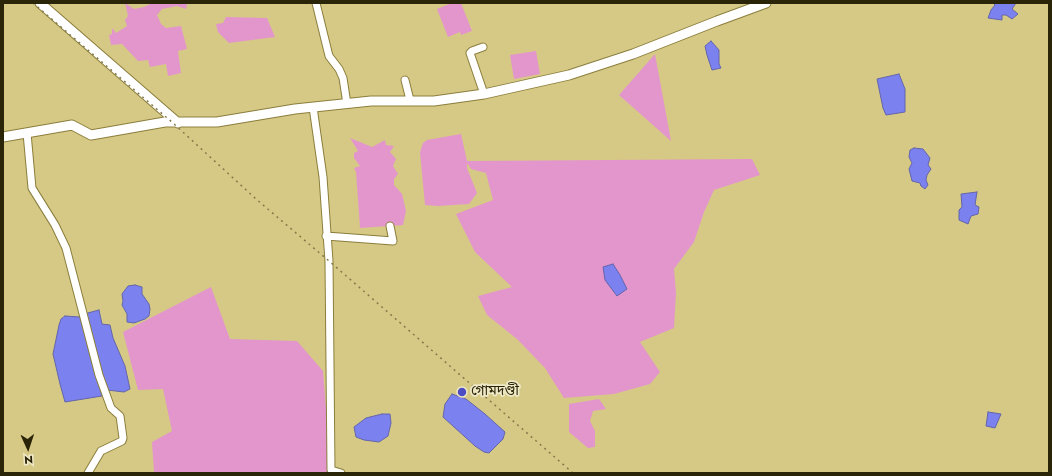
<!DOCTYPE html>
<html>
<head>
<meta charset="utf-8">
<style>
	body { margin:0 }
	#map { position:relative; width:1052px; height:476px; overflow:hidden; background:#d6c986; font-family:Jost,sans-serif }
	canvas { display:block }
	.frame { position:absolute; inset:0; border:4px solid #2a2408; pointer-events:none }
	.north { position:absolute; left:8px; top:428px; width:40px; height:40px; -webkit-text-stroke:3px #efe9c8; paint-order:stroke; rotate:177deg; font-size:11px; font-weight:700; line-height:16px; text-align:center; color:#2a2408 }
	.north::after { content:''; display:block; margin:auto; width:14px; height:18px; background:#2a2408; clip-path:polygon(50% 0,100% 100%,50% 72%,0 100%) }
</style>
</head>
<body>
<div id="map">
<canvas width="1052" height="476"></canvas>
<div class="frame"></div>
<div class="north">N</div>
</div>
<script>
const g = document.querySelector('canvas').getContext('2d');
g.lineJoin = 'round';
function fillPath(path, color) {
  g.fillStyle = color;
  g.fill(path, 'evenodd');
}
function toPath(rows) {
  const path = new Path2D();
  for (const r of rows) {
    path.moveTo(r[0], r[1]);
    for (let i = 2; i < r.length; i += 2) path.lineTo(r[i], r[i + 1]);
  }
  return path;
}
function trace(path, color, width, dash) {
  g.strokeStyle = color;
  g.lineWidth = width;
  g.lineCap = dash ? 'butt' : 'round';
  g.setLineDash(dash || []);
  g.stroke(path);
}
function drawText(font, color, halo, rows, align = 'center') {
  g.font = font + ' Jost,"Noto Sans Bengali",sans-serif';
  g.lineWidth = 3.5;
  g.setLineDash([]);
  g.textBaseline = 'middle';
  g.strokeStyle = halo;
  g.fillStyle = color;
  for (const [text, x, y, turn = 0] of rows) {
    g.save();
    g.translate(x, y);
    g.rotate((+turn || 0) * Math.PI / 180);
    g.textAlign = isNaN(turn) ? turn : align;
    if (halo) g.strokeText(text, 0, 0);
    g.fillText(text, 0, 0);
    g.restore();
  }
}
fillPath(toPath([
	[125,3,134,9,144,7,152,3,187,3,186,9,177,6,162,9,157,15,161,24,166,28,181,26,187,49,178,51,181,73,168,76,166,64,150,67,148,60,138,61,122,44,111,45,109,35,112,34,112,28,116,33,127,26,125,20,128,16],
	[452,3,461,3,472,31,461,35,460,32,448,37,437,9],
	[226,17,267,18,275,37,229,43,218,32,216,24,223,23],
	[536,51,540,74,514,79,510,55],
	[655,54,671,141,619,95],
	[461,134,467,161,752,159,760,175,714,190,704,212,694,242,674,269,676,293,674,328,640,342,660,372,650,384,614,394,564,398,545,368,517,339,487,315,478,296,512,287,475,252,456,214,493,200,486,173,471,169,467,163,467,168,477,193,469,204,438,206,425,205,420,152,423,143,427,140],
	[350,138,372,147,385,140,386,145,394,146,390,152,396,159,393,166,398,174,394,179,394,185,402,194,406,211,403,225,360,228,356,172,354,168,360,166,354,158,354,153,358,151],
	[211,287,230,339,297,341,323,371,331,470,341,473,154,472,152,442,172,431,163,389,138,390,123,332],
	[599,399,606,409,593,411,590,421,595,431,595,447,588,448,569,432,569,404]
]), '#e396cc');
const water = toPath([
	[993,3,1016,3,1012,9,1018,14,1012,19,1006,15,1002,15,1002,20,988,18,991,10,995,5,993,3],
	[711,41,719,50,719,64,721,68,712,70,707,55,705,46,711,41],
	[899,74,905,89,905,112,886,115,883,108,877,79,899,74],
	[914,148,923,149,930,158,928,165,931,169,927,175,926,180,928,185,925,189,921,186,920,183,912,181,909,169,912,163,909,157,910,150,914,148],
	[977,192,975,205,979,207,978,214,971,216,968,224,959,220,959,210,962,207,961,194,977,192],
	[613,264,620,275,627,289,617,296,605,280,603,267,613,264],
	[135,285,142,287,142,294,149,304,150,309,149,316,145,319,134,323,127,322,127,314,122,305,123,301,122,294,128,286,135,285],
	[99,310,102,324,110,325,113,338,125,366,130,389,124,392,107,390,84,314,99,310],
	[65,316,80,317,102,396,65,402,60,384,53,354,59,325,61,319,65,316],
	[452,394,466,399,485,414,505,432,503,439,489,453,484,452,475,446,443,417,445,404,452,394],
	[988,412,1001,414,995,428,986,426,988,412],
	[382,414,390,414,391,423,388,436,379,442,364,440,356,437,354,427,366,418,382,414]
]);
fillPath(water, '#7b81ef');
trace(water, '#6365aa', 1);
const minor = toPath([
	[316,3,329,56,339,69,343,78,347,104],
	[483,47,472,51,470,53,484,94],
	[405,80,410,100],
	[313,107,323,177,329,261,331,470,341,473],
	[27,133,32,188,55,225,66,248,99,375,111,408,120,416,123,438,122,441,101,451,88,473],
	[326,236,393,241,390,226]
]);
const major = toPath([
	[40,3,178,123],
	[3,137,72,125,91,135,165,122,217,122,295,109,371,101,434,101,484,94,569,75,633,54,717,21,766,3]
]);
trace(minor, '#8b7e3c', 9);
trace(major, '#8b7e3c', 11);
trace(minor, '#fff', 7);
trace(major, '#fff', 9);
trace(toPath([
	[33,3,173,123,256,199,329,261,573,473]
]), '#847a4a', 1.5, [2, 4]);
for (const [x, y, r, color] of [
	[462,392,5,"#4e4cc2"]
]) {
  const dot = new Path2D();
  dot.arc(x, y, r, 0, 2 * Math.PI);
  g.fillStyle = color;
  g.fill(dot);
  trace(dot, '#efe9c8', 1.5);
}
drawText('14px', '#2a2408', '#efe9c8', [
	["গোমদণ্ডী",471,392]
], 'left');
</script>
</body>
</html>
